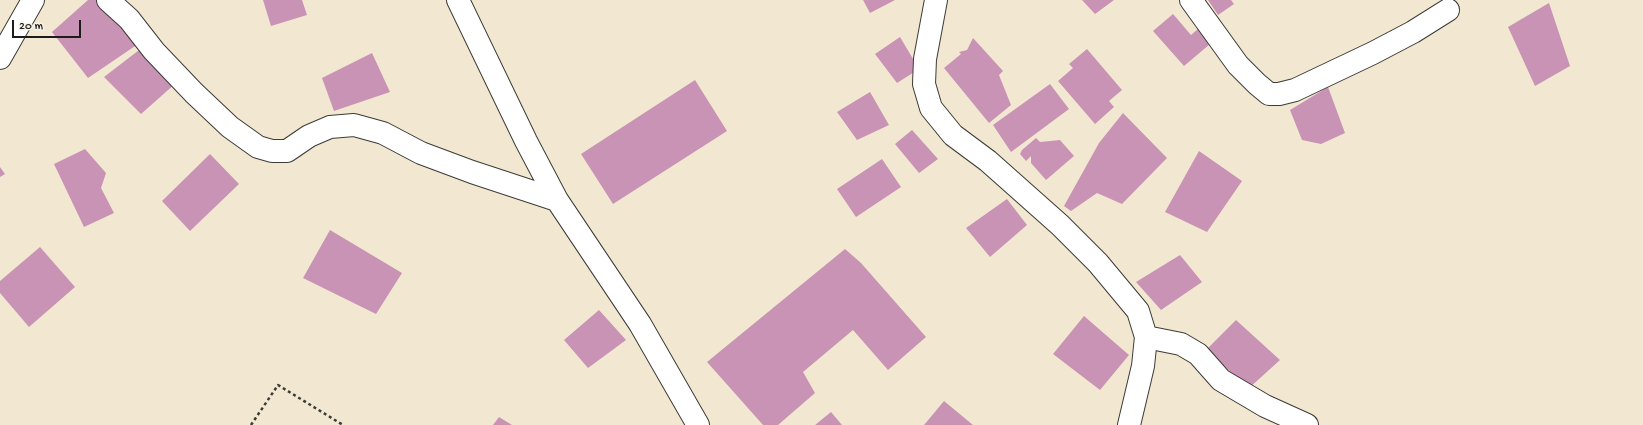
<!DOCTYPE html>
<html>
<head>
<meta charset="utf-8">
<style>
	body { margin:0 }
	#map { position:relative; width:1643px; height:425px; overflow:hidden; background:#f2e8d1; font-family:"Gochi Hand",sans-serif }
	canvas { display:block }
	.scale { position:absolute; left:12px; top:20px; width:69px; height:18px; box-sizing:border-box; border:2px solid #1c1c1c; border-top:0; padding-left:5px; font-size:12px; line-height:14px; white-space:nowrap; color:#1c1c1c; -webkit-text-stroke:3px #f7f3e8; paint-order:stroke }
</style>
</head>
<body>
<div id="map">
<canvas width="1643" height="425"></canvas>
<div class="scale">20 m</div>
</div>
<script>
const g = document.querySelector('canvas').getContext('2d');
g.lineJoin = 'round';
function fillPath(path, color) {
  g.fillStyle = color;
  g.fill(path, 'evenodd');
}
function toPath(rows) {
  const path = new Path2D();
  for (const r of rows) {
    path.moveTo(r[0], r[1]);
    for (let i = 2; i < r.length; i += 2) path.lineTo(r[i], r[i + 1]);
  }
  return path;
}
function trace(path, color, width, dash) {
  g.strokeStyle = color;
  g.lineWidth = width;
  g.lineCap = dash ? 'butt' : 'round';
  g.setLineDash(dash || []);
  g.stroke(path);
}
fillPath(toPath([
	[88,0,100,0,141,42,88,78,52,32],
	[263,0,302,0,307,15,271,26],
	[863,0,895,0,870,13],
	[1082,0,1114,0,1095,14],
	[1208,0,1231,0,1234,4,1218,15],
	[1549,3,1570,66,1535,86,1508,27],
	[1173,14,1191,35,1205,23,1216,39,1184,66,1153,31],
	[900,37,919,69,897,83,875,54],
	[973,38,1003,71,999,75,1011,105,989,123,944,68,961,54,959,52,967,50],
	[143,47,176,83,141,114,104,77],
	[1087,49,1122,90,1109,101,1114,107,1095,124,1058,81,1073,68,1069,64],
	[372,53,390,92,334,111,322,78],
	[695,80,727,131,613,204,581,154],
	[1050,84,1069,109,1011,152,993,125],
	[1328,87,1345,133,1321,144,1302,140,1290,110],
	[870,92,889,125,857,140,837,112],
	[1123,113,1167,158,1122,204,1097,193,1071,211,1064,206,1099,143],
	[912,130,938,159,919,173,895,144],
	[1036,138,1040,142,1060,140,1074,156,1046,180,1031,163,1031,156,1026,161,1020,154,1022,150],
	[85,149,106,173,101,188,114,213,84,227,54,164],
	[1199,151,1242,181,1207,232,1165,212],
	[210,154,239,184,190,231,162,201],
	[882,159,901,187,856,217,837,189],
	[0,167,5,174,0,177],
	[1007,199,1027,225,990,257,966,228],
	[330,230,402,273,376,314,303,278],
	[40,247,75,287,29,327,0,293,0,281],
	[845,249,861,263,926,337,888,370,853,330,803,372,815,393,778,425,763,425,707,362],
	[1180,255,1202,282,1161,310,1136,282],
	[599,310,626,340,588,368,564,340],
	[1084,316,1129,355,1100,390,1053,354],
	[1236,320,1280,360,1248,389,1207,349],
	[944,401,973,425,924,425],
	[831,412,842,425,815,425],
	[499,417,512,425,493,425]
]), '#c893b5');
const minor = toPath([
	[108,0,129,19,154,51,194,93,230,127,258,147,272,151,287,151,309,136,330,127,354,125,383,133,421,153,472,172,557,200],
	[458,0,526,141,557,200,640,324,698,425],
	[936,0,925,59,924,84,931,108,953,135,988,161,1060,225,1098,263,1138,311,1146,337,1143,366,1129,425],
	[1191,0,1238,65,1257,84,1269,94,1279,94,1295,90,1373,53,1413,32,1448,10],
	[0,58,33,0],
	[1146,337,1181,344,1198,354,1221,380,1265,406,1307,425]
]);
trace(minor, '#3c3b37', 24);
trace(toPath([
	[251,425,278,385,343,425]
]), '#3c3b37', 2.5, [3, 3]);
trace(minor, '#fff', 22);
</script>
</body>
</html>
